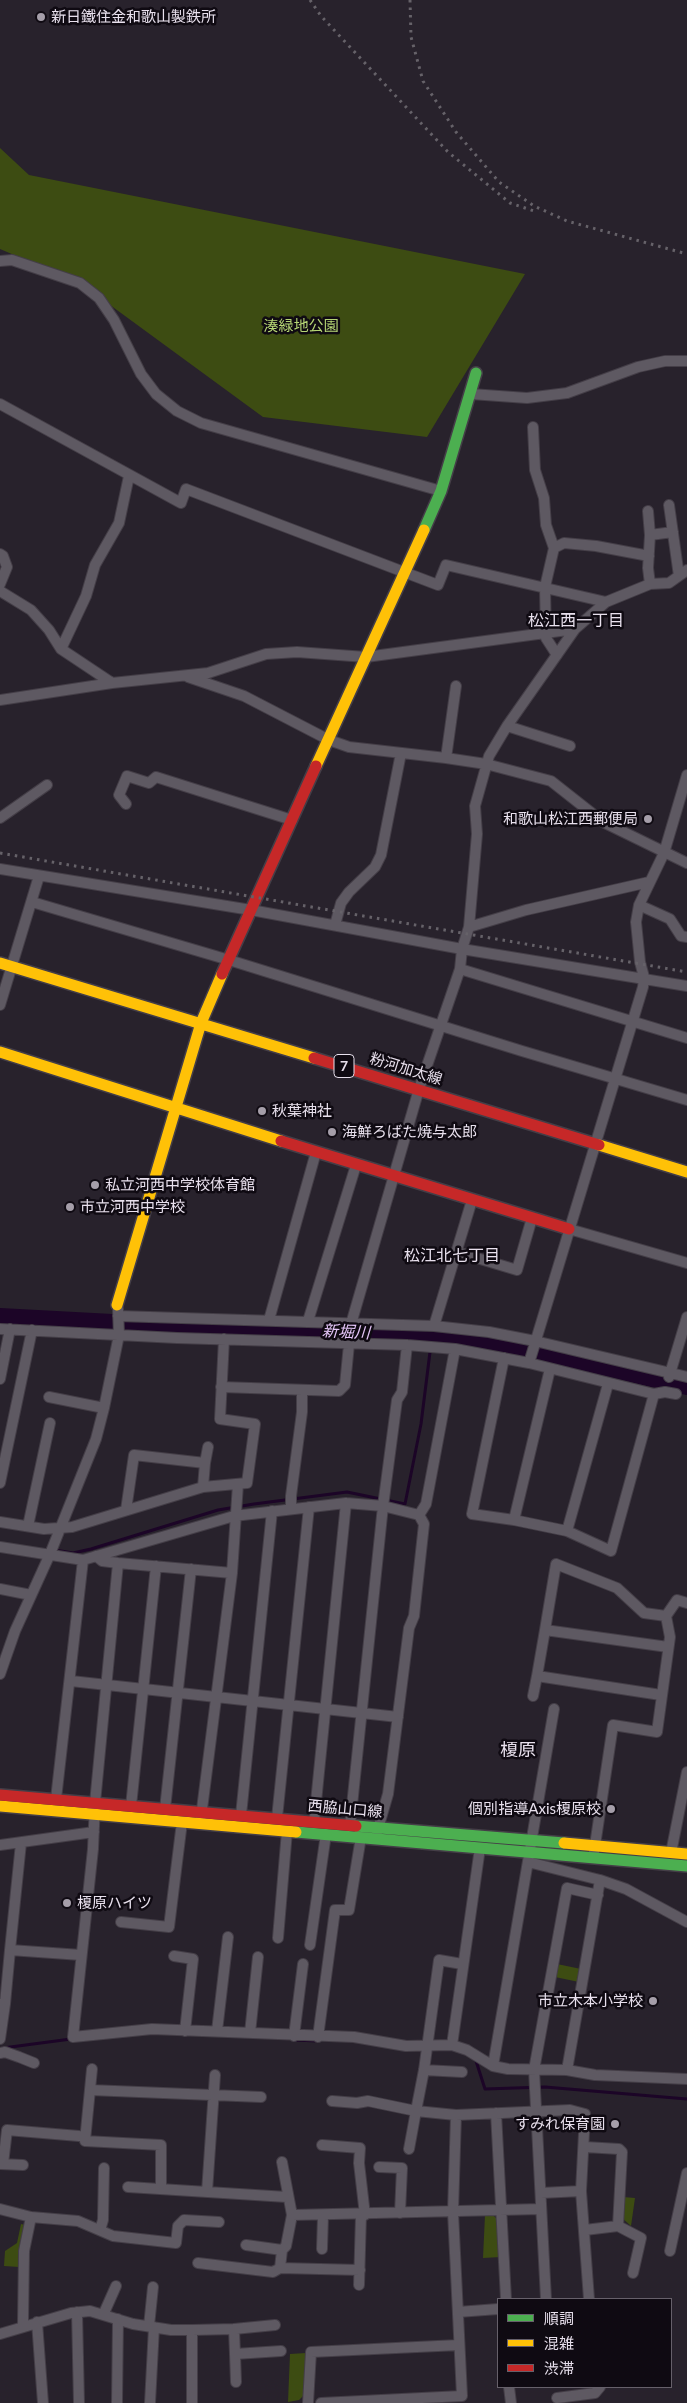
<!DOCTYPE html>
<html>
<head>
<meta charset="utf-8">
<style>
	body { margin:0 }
	#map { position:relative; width:687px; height:2403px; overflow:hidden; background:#28222c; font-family:Lato,"Noto Sans JP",sans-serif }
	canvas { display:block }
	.legend { position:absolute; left:497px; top:2298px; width:175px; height:90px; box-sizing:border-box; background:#0f0a12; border:1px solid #66606a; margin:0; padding:6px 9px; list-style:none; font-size:15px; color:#e8e0ed }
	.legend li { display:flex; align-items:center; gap:10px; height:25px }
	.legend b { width:25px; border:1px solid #66606a }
</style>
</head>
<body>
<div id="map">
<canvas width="687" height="2403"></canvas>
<ul class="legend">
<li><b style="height:6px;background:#4caf50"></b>順調</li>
<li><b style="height:6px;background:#ffc107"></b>混雑</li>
<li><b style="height:6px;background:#c62828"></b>渋滞</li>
</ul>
</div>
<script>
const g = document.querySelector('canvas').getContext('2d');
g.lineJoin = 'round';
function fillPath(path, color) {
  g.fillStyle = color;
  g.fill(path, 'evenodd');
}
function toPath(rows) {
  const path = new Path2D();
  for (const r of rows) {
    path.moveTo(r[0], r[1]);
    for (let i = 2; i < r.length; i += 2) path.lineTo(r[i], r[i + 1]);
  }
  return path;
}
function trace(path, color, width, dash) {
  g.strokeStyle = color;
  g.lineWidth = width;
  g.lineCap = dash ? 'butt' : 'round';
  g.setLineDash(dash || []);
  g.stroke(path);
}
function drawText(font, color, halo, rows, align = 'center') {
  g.font = font + ' Lato,"Noto Sans JP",sans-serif';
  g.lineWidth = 5;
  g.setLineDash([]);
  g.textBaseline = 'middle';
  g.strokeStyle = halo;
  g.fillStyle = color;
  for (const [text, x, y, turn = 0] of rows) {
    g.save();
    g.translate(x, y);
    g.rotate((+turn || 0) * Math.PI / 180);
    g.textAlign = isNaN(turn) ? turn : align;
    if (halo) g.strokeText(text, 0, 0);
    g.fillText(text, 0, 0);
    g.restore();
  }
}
fillPath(toPath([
	[0,148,29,175,525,274,427,437,263,417,80,283,0,249],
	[557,1964,581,1969,579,1982,555,1977],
	[623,2197,635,2198,631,2226,622,2218],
	[485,2215,493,2215,498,2220,501,2257,483,2258],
	[21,2224,25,2225,19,2267,4,2266,5,2251,17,2243],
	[306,2353,305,2394,299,2400,288,2402,290,2354]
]), '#3d4c12');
trace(toPath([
	[55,1550,73,1553,91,1549,218,1510,254,1504,347,1492,405,1504,421,1424,432,1336],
	[294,2040,318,2041],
	[3,2048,71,2039],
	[476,2061,485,2089,545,2087,687,2099]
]), '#1c0527', 3);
trace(toPath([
	[0,1317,224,1329,432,1336,504,1344,687,1386]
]), '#1c0527', 18);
const street = toPath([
	[0,261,12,260,80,283,99,298,114,320,141,374,156,394,177,411,201,423,441,491],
	[471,394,527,398,567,393,638,367,665,361,687,361],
	[0,404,181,503,186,489,438,585,446,565,606,602],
	[533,427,535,470,544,498,546,525,554,548,545,587,546,638,557,655],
	[669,505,679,576],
	[648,511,650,535,648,568,650,584],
	[650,535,673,532],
	[554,548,564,543,596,546,649,556],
	[0,554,3,556,7,567,0,584],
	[0,591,31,610,49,630,61,649,112,683],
	[61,649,86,596,95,565,119,523,129,476],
	[188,677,244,696,329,740,349,747,446,758,486,764,551,781,603,822,687,863],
	[0,700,112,683,208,673,266,654,297,652,366,657,575,629],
	[507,726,570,746],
	[446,758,456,686],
	[126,804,119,795,127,776,149,783,156,777,292,820],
	[0,818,47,785],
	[0,869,251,910,462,949,687,986],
	[32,902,229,960,522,1051,687,1100],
	[639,905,670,919,681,936,687,937],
	[335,925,341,903,349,892,375,867,381,855,401,753],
	[469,927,526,910,649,882],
	[460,969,687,1038],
	[0,1005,39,876],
	[569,1229,687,1263],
	[457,1252,517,1270,532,1218],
	[118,1316,434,1326,489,1332,535,1341,687,1377],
	[269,1320,316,1152],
	[308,1321,356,1165],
	[434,1326,472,1200],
	[0,1329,177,1338,407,1345,455,1349,529,1363,654,1394,611,1551,567,1531],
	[504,1358,472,1514,514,1520,550,1369],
	[529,1363,643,987,644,977,640,962,636,922,639,905,664,853,687,775],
	[669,1377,687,1317],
	[0,1379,10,1329],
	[221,1387,339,1391,345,1385,351,1324,419,1089,460,969,462,949,469,927,477,834,475,806,489,756,507,726,575,629,606,602,650,584,669,583,687,570],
	[654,1394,665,1392,676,1394],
	[49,1397,104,1408],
	[205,1463,203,1487,247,1483,255,1424,220,1419,224,1339],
	[0,1483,32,1330],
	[291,1509,291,1496,302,1412,302,1390],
	[126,1510,134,1455,205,1463,208,1447],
	[419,1515,426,1504,455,1349],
	[514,1520,567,1531,608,1384],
	[0,1522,44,1529,72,1527,203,1487],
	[28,1526,50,1423],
	[0,1547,83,1560,234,1516,346,1503,383,1506,419,1515,424,1524,414,1616,409,1628,388,1794,377,1832],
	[96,1556,102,1561,118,1563,232,1573],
	[118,1563,95,1803,93,1849,73,2037,152,2029,354,2037,406,2046,452,2045,467,2050,493,2066,508,2069,567,2070,600,1880],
	[0,1589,31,1595],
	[545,1630,556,1564,617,1588,644,1613,666,1616],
	[0,1674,15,1631,50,1554,96,1439,104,1408,119,1335,118,1309],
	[537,1676,545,1630,668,1647],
	[71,1681,398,1717],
	[533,1696,537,1676,661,1695],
	[56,1799,83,1560],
	[131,1806,156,1566],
	[165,1809,191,1569],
	[241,1815,272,1511],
	[201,1817,232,1573,238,1484],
	[277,1818,309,1507],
	[314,1822,346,1503],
	[350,1825,383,1506,397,1400,402,1392,407,1345],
	[21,1843,10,1950,81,1955],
	[0,1845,94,1832],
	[594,1852,613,1725,657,1732,670,1637,666,1616,677,1600,687,1603],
	[671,1853,687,1772],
	[528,1862,600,1880,626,1889,687,1922],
	[121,1922,169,1927,182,1822],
	[278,1938,287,1831],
	[310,1945,326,1834],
	[174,1956,193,1959,185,2031],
	[0,2004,5,2004,10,1950],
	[217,2031,228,1937],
	[250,2033,258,1957],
	[294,2036,303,1964],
	[318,2037,335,1910,349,1910,361,1837],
	[0,2039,5,2004],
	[452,2045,480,1848],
	[0,2053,5,2052,19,2057,34,2063],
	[493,2066,554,1709],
	[92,2069,85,2141,161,2145,161,2188],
	[424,2070,462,2072],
	[567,2070,595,2075,687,2079],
	[90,2090,261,2097],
	[332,2101,357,2103,368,2101,416,2111,409,2149],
	[496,2113,506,2299],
	[456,2115,416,2111,424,2070,439,1960,462,1964],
	[322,2145,360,2148,359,2163,365,2215],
	[585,2147,619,2149,622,2152,618,2226],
	[282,2162,292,2215],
	[0,2164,23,2165],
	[3,2164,7,2130,79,2136],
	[379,2167,402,2168,400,2213],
	[128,2187,287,2197],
	[207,2192,215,2075],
	[541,2193,581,2191],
	[0,2209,31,2217,24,2251,23,2325],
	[31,2217,78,2221,113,2236,176,2243,178,2226,184,2220,219,2222],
	[100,2230,103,2220,104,2168],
	[585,2230,618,2226,641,2238,633,2273],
	[246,2245,282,2250],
	[322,2249,323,2216],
	[670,2251,687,2173],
	[198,2263,273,2272,280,2268,282,2250,286,2246,292,2215,541,2209],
	[280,2268,360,2270],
	[359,2285,361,2215],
	[546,2299,534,2070,567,1888,598,1895],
	[77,2312,79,2403],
	[458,2312,498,2309],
	[104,2313,116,2286],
	[37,2322,43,2403],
	[149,2326,153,2287],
	[234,2329,275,2325],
	[0,2334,71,2313,90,2311,133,2324,171,2330,192,2330],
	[235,2354,236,2382],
	[509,2387,511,2403],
	[557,2398,595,2393,600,2387],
	[117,2403,118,2319],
	[150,2403,154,2327],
	[192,2403,192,2330,234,2329,235,2354,281,2351],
	[308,2403,311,2352,459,2345],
	[321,2403,462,2396,453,2212,456,2115,570,2110,585,2114,581,2191,589,2299]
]);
const fast = toPath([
	[424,530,441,491,476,373],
	[356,1826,564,1843],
	[296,1832,687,1866]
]);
const slow = toPath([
	[316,766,424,530],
	[0,963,314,1058],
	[0,1052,281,1141],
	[599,1145,687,1172],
	[117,1305,201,1023,222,974],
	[0,1806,296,1832],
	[564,1843,687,1854]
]);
const jam = toPath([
	[222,974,316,766],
	[314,1058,599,1145],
	[281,1141,569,1229],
	[0,1795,356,1826]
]);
trace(street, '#443e47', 12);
trace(fast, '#443e47', 14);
trace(slow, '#443e47', 14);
trace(jam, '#443e47', 14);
trace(street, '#5e5962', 10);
trace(fast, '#4caf50', 11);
trace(slow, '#ffc107', 11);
trace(jam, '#c62828', 11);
trace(toPath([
	[310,0,321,16,448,152,510,203,534,211],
	[410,0,411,37,423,81,456,132,499,182,534,206,567,221,687,254],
	[0,853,687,972]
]), '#666269', 3, [2.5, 5]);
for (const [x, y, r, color] of [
	[41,17,5,"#a59ea9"],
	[648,819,5,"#a59ea9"],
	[262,1111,5,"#a59ea9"],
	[332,1132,5,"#a59ea9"],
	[95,1185,5,"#a59ea9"],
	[70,1207,5,"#a59ea9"],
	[611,1809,5,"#a59ea9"],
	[67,1903,5,"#a59ea9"],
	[653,2001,5,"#a59ea9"],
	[615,2124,5,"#a59ea9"]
]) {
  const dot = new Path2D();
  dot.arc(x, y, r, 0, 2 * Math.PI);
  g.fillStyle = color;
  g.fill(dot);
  trace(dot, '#0f0a12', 2);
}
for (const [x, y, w] of [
	[344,1066,20]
]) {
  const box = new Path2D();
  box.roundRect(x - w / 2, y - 11.5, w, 23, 4);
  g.fillStyle = '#0f0a12';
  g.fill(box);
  trace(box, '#e8e0ed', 1);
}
drawText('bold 14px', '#e8e0ed', null, [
	["7",344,1066]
]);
drawText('15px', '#e8e0ed', '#0f0a12', [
	["新日鐵住金和歌山製鉄所",51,17],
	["和歌山松江西郵便局",638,819,"right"],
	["秋葉神社",272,1111],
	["海鮮ろばた焼与太郎",342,1132],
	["私立河西中学校体育館",105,1185],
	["市立河西中学校",80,1207],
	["個別指導Axis榎原校",601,1809,"right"],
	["榎原ハイツ",77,1903],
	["市立木本小学校",643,2001,"right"],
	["すみれ保育園",605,2124,"right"]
], 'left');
drawText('15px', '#b6d675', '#0f0a12', [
	["湊緑地公園",301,326]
]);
drawText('15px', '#e8e0ed', '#0f0a12', [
	["粉河加太線",406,1069,17],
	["西脇山口線",345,1809,5]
]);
drawText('16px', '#e8e0ed', '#0f0a12', [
	["松江西一丁目",576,621],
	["松江北七丁目",452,1256]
]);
drawText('italic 16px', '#e5c6f9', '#0f0a12', [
	["新堀川",346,1332,3]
]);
drawText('18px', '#e8e0ed', '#0f0a12', [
	["榎原",518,1750]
]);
</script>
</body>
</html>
